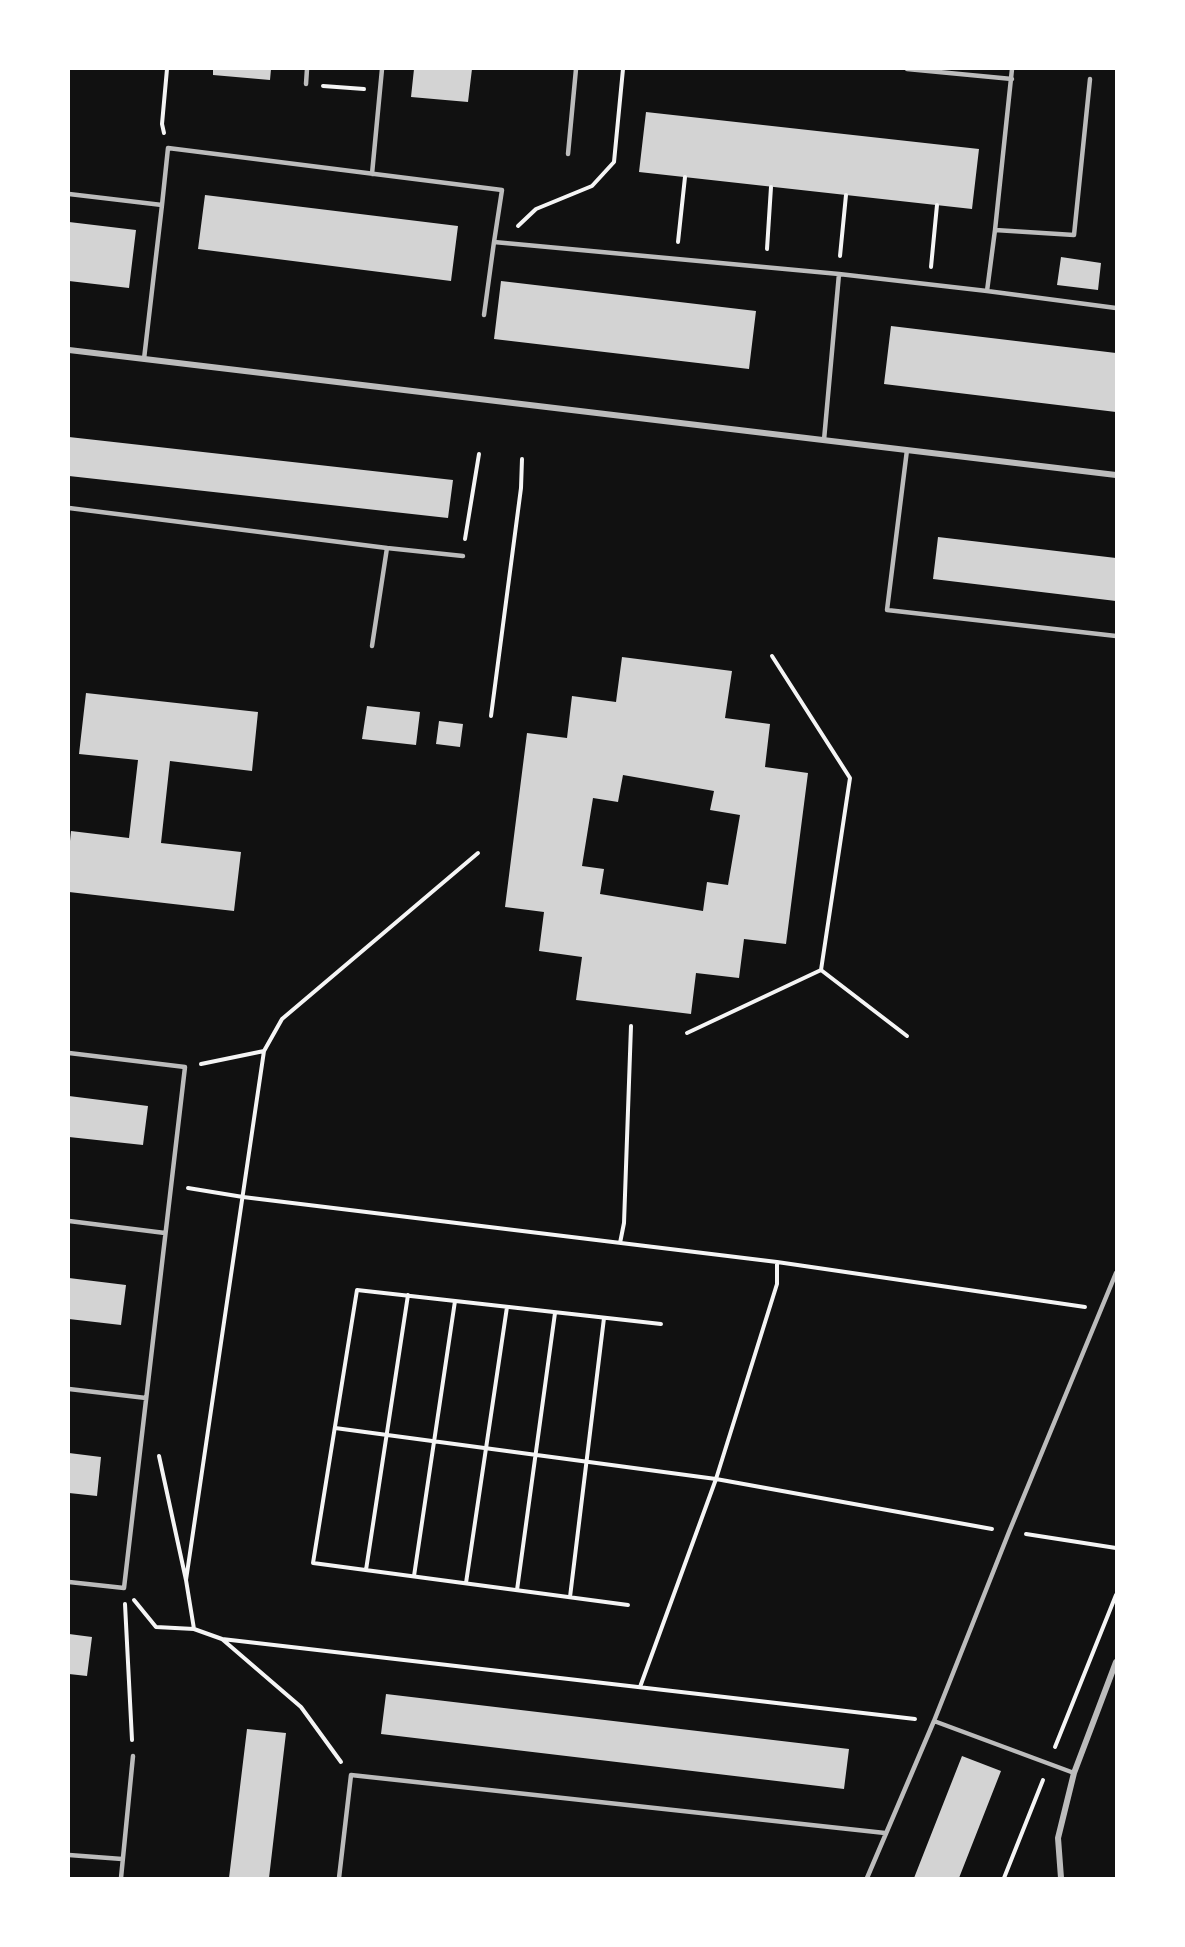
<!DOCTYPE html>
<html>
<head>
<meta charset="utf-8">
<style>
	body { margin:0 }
	#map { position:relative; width:1185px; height:1947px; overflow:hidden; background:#111; font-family:Overpass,sans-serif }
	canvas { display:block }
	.frame { position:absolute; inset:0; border:70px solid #fff; pointer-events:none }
</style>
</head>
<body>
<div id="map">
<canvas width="1185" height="1947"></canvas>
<div class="frame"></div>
</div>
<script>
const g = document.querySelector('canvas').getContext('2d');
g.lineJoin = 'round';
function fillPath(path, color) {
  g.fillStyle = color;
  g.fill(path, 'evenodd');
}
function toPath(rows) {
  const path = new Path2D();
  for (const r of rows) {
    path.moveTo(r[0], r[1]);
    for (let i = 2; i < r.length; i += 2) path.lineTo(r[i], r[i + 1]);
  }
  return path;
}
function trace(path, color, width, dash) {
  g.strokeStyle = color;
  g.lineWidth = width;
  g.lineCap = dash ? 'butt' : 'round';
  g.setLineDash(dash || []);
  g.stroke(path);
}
fillPath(toPath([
	[213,69,271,69,270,80,213,75],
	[414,69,472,69,468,102,411,97],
	[646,112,979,149,972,209,639,172],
	[205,195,458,226,451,281,198,249],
	[69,222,136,230,129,288,69,281],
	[1061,257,1101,263,1098,290,1057,285],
	[501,281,756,311,749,369,494,339],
	[891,326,1116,353,1116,412,884,384],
	[69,437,453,480,448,518,69,476],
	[938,537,1116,558,1116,601,933,579],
	[622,657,732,671,725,718,770,724,765,767,808,773,786,944,744,939,739,978,696,973,691,1014,576,1000,582,957,539,951,544,912,505,907,527,733,567,738,572,696,616,702],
	[623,775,714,791,710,810,740,815,728,885,707,882,703,911,600,894,604,869,582,866,593,798,618,802],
	[86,693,258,712,252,771,170,761,161,843,241,852,234,911,69,892,69,851,71,831,129,838,138,760,79,754],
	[367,706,420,712,416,745,362,739],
	[439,721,463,724,460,747,436,744],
	[69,1096,148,1106,143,1145,69,1137],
	[69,1278,126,1285,121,1325,69,1319],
	[69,1453,101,1457,97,1496,69,1493],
	[69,1634,92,1637,87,1676,69,1674],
	[386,1694,849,1749,844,1789,381,1734],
	[247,1729,286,1733,269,1878,229,1878],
	[962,1756,1001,1771,959,1878,914,1878]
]), '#d3d3d3');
trace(toPath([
	[323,86,364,89],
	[164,133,162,124,167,69],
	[518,226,536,209,592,186,614,162,623,69],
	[678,242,685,177],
	[767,249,771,187],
	[840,256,846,195],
	[931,267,937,205],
	[465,539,479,454],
	[491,716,521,488,522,459],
	[821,970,907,1036],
	[687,1033,821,970,850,778,772,656],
	[201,1064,264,1051,282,1019,478,853],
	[188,1188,243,1197,777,1262,1085,1307],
	[620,1243,624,1223,631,1026],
	[335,1428,716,1479,992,1529],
	[159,1456,186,1580,194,1629],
	[1026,1534,1116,1548],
	[366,1570,408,1295],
	[414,1576,455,1301],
	[186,1580,264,1051],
	[466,1583,507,1307],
	[517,1590,555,1313],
	[570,1597,604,1318],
	[134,1600,156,1627,194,1629,222,1639,301,1707,341,1762],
	[125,1604,132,1740],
	[628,1605,313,1563,357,1290,661,1324],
	[222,1639,915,1719],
	[640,1687,716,1479,777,1284,777,1262],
	[1055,1747,1116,1595],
	[1004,1878,1043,1780]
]), '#f5f5f5', 4);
trace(toPath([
	[907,69,1012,79],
	[306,84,307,69],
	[568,154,576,69],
	[372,174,382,69],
	[69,194,162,205,168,148,502,190,494,242,839,274],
	[995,230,1074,235,1090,79],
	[987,291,995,230,1012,69],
	[484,315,494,242],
	[144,359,162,205],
	[824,440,839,274,987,291,1116,308],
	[907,450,887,610,1116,636],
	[69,508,387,548,463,556],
	[372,646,387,548],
	[69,1053,185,1067,124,1588,69,1582],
	[69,1221,165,1233],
	[69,1389,146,1398],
	[934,1721,1074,1773],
	[69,1855,122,1859],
	[121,1878,133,1756],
	[339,1878,351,1775,885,1833],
	[867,1878,934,1721,1009,1532,1116,1273]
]), '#bcbcbc', 4.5);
trace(toPath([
	[69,350,1116,475],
	[1061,1878,1058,1838,1074,1773,1116,1662]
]), '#bcbcbc', 6);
</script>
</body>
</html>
